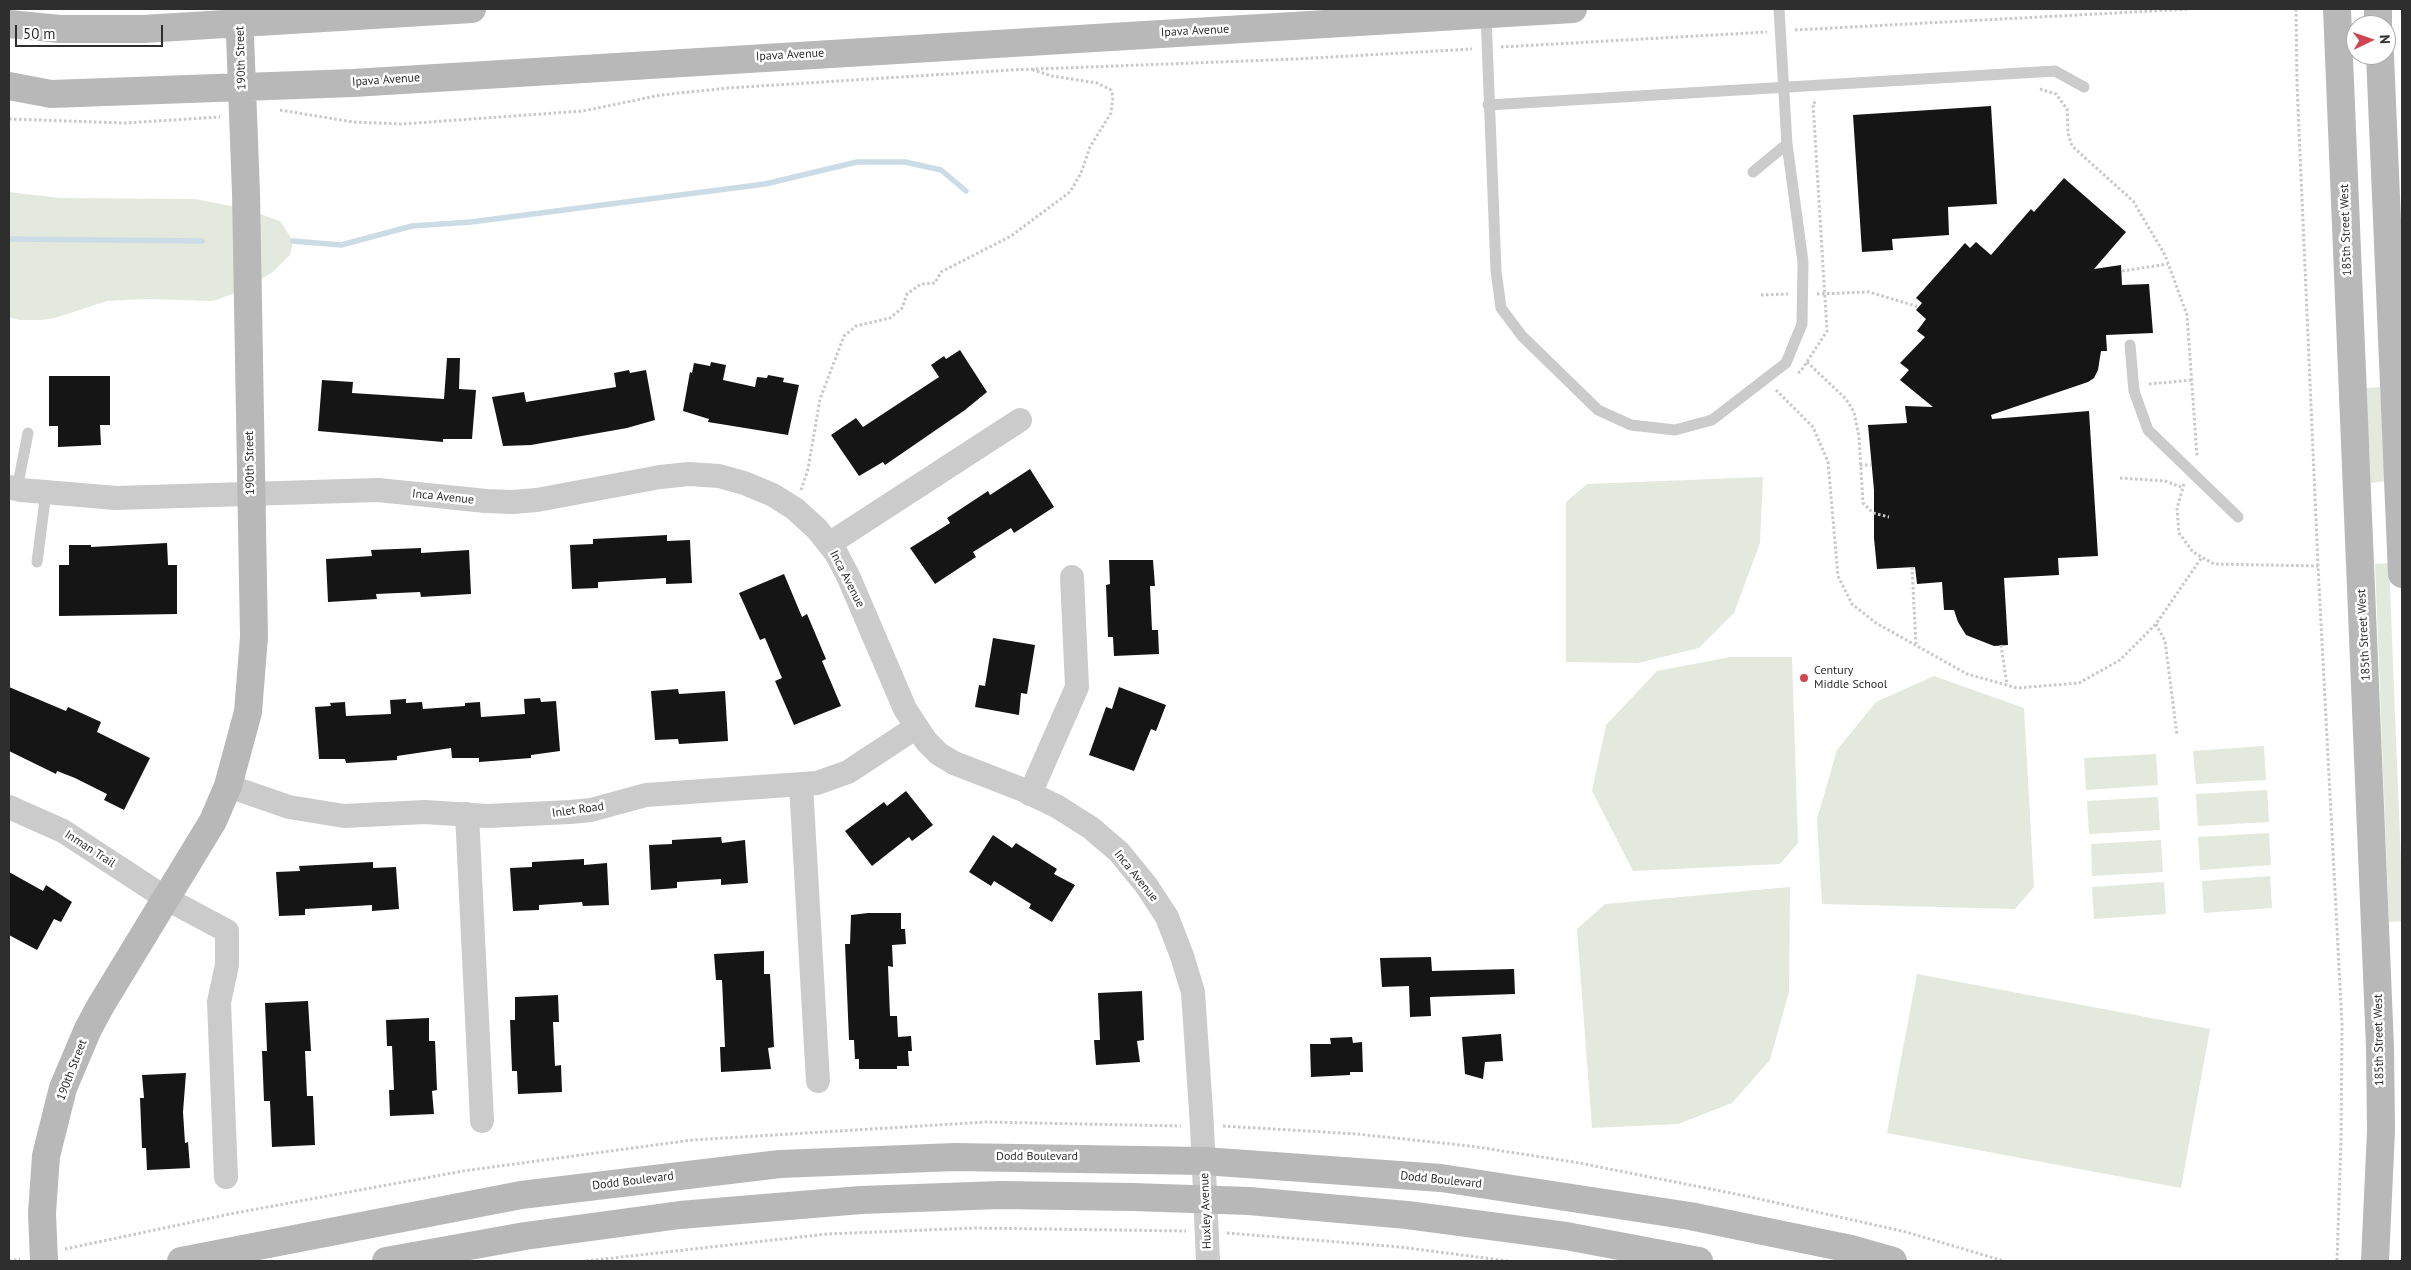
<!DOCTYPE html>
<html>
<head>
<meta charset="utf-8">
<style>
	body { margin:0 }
	#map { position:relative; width:2411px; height:1270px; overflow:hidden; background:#fff; font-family:"PT Sans",sans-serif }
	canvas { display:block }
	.frame { position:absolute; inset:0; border:10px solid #2e2e2e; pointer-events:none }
	.north { position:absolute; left:2346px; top:15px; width:50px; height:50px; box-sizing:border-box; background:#fff; border:1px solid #ababab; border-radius:50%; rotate:87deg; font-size:14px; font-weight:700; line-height:20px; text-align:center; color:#2e2e2e }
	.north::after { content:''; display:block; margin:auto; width:18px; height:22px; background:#cf4650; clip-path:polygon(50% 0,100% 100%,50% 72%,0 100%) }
	.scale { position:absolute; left:15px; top:25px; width:148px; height:22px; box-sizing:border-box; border:2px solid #2e2e2e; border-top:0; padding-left:6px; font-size:15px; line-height:18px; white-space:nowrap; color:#2e2e2e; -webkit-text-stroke:4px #fff; paint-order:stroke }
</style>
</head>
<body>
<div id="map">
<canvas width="2411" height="1270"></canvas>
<div class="frame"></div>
<div class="north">N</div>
<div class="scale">50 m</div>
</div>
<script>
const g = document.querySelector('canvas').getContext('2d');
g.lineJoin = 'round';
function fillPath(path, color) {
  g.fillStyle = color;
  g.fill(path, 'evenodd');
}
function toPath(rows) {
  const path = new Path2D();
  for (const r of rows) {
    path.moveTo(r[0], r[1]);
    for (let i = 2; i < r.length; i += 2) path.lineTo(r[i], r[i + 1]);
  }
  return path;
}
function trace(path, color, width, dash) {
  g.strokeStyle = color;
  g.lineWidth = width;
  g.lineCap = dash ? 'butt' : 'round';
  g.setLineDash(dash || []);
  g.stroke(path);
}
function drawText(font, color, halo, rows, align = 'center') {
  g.font = font + ' "PT Sans",sans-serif';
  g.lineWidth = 5;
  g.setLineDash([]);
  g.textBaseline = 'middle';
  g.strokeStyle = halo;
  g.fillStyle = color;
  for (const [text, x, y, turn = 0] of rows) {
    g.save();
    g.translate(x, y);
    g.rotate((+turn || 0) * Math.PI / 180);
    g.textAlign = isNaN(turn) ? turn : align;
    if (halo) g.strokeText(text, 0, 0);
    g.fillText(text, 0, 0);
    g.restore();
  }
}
fillPath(toPath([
	[9,192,60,198,195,199,246,209,280,221,293,241,290,255,273,272,243,290,213,301,146,299,107,301,55,318,41,320,19,320,9,317],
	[2380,387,2385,481,2371,483,2366,388],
	[1763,477,1760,543,1734,613,1699,648,1638,663,1566,662,1566,502,1587,484],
	[2389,563,2402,887,2402,921,2389,922,2375,564],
	[1730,657,1792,657,1798,843,1780,864,1633,871,1592,791,1606,725,1657,671],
	[1934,676,2024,708,2034,887,2015,909,1822,904,1817,819,1837,750,1876,702],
	[2264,746,2266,780,2196,784,2193,751],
	[2156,754,2158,785,2086,790,2084,758],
	[2267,790,2269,822,2198,826,2196,794],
	[2158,797,2160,830,2089,834,2087,801],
	[2269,833,2271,865,2200,870,2198,837],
	[2161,840,2163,872,2092,876,2091,844],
	[2270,876,2272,908,2204,913,2202,881],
	[2164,882,2166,914,2094,919,2092,887],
	[1790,887,1789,992,1770,1060,1732,1103,1678,1124,1592,1128,1577,929,1605,904],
	[1917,974,2210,1029,2181,1188,1887,1133]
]), '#e4e9dd');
trace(toPath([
	[9,239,202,241],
	[293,241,341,245,412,226,471,222,765,184,857,162,905,162,941,170,966,191]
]), '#ccdce7', 5.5);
fillPath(toPath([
	[1991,106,1997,204,1948,207,1949,235,1892,239,1893,250,1862,252,1853,115],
	[2064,178,2126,232,2094,269,2121,265,2122,285,2149,284,2153,333,2106,335,2107,351,2101,351,2098,370,2094,378,2088,382,1991,415,1992,419,2089,411,2098,556,2058,558,2059,575,2004,578,2008,645,1994,646,1966,635,1958,622,1954,610,1944,610,1942,582,1917,584,1915,567,1877,569,1874,538,1874,490,1868,425,1907,423,1905,406,1933,407,1900,380,1909,370,1900,363,1925,337,1917,331,1926,319,1916,310,1922,303,1916,298,1965,243,1970,248,1976,242,1991,255,2031,209,2034,212],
	[960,350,987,392,965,410,885,465,883,462,859,476,831,435,856,418,863,427,939,377,931,365,944,356,946,359],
	[447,358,460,358,459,389,476,390,472,439,443,439,443,442,318,431,322,380,353,382,352,393,444,399],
	[711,362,726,365,723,380,755,387,757,377,767,378,768,375,784,378,783,382,799,385,788,435,708,422,709,419,683,411,690,372,692,373,694,363,710,366],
	[629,370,630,373,646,370,655,420,627,428,531,445,503,446,492,397,524,392,526,402,616,387,614,373],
	[49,376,110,376,110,425,100,425,101,445,58,447,58,426,49,426],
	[1030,469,1054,507,1014,533,1011,528,973,552,976,557,935,584,910,548,950,523,947,518,988,491,990,495],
	[667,535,667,541,690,540,692,583,666,584,666,578,598,582,598,588,572,589,570,545,593,544,593,539],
	[167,543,168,565,177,565,177,614,59,616,59,565,69,565,69,545,91,545,91,547],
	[421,548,421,553,469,550,471,594,421,597,420,592,376,594,377,599,328,602,326,559,372,556,371,550],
	[1109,560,1153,560,1155,586,1150,586,1152,630,1158,630,1159,654,1114,656,1113,637,1108,637,1106,585,1110,584],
	[784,574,802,617,807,614,826,659,822,661,841,706,794,725,775,681,782,678,765,638,760,640,739,593],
	[993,638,1035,645,1027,694,1021,693,1019,715,975,707,979,685,985,686],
	[9,687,66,711,68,707,101,722,97,732,150,758,124,810,104,800,107,794,75,778,57,771,56,774,9,751],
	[1119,687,1166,705,1156,731,1151,729,1134,771,1089,755,1106,707,1112,709],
	[678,689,679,694,725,691,728,741,679,744,678,739,655,740,651,691],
	[540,698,541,702,556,701,560,751,531,755,531,758,479,762,479,758,452,758,451,748,397,756,397,760,346,763,345,759,319,759,315,707,331,706,330,703,345,702,346,716,391,714,390,700,406,699,406,703,422,702,423,709,465,706,465,703,480,702,481,717,525,714,524,699],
	[906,791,933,825,912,841,909,837,872,866,845,831,884,802,887,806],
	[993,835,1012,848,1016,843,1057,869,1054,874,1075,885,1052,922,1029,908,1031,904,994,881,991,886,969,872],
	[721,837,722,843,745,840,748,883,721,885,721,879,677,882,677,888,651,890,649,845,672,844,672,840],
	[584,859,584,865,607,863,609,905,583,906,582,902,539,905,539,910,513,911,510,868,532,867,532,862],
	[373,862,373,868,396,867,399,909,372,911,372,905,305,909,305,915,279,916,276,872,300,871,299,866],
	[9,872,43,891,46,885,72,902,61,922,54,919,37,950,9,935],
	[868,913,901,913,901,929,905,929,906,944,892,945,893,967,888,966,890,1016,897,1016,898,1037,911,1036,912,1051,908,1051,909,1066,897,1066,897,1069,859,1069,859,1059,855,1059,854,1040,849,1040,845,944,850,944,851,915],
	[764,951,764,974,770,974,774,1047,768,1048,771,1069,721,1072,720,1047,725,1047,722,980,716,980,714,954],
	[1431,957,1432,971,1514,969,1515,994,1430,997,1431,1016,1410,1017,1409,986,1382,987,1380,958],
	[1142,991,1144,1040,1137,1041,1140,1062,1096,1065,1094,1040,1100,1040,1098,993],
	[558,995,559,1022,553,1022,555,1066,561,1065,562,1092,518,1094,517,1071,512,1071,510,1020,515,1020,515,997],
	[308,1001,311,1051,305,1051,307,1096,313,1096,315,1145,272,1147,270,1101,264,1101,262,1051,267,1051,265,1003],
	[429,1018,429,1041,435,1041,437,1090,432,1091,434,1114,390,1116,389,1090,394,1090,392,1046,387,1046,386,1020],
	[1501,1034,1503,1061,1485,1062,1483,1079,1465,1074,1462,1037],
	[1352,1037,1353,1043,1362,1042,1363,1072,1350,1072,1350,1075,1311,1077,1310,1044,1331,1044,1330,1038],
	[186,1073,183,1112,185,1143,188,1142,190,1168,147,1170,146,1148,142,1148,140,1098,144,1098,142,1075]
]), '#151515');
trace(toPath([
	[2296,9,2297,84,2318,566,2342,1024,2341,1141,2337,1261],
	[1795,30,2190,9],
	[1501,47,1767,32],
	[2040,89,2056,94,2067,109,2068,133,2072,146,2133,201,2165,255,2187,315,2197,456],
	[280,110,353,122,402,124,583,111,661,95,728,88,1011,70,1296,59,1472,49],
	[9,119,125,123,220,117],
	[2122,271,2168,264],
	[1817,294,1869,292,1919,307],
	[1761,295,1788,294],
	[1807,362,1846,399,1854,412,1859,437,1863,503,1873,513,1889,517],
	[1798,373,1801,371,1827,331,1813,103,1817,102],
	[2149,384,2193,380],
	[1776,390,1813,427,1828,462,1838,576,1852,604,1876,623,1967,674,2017,688,2079,683,2120,660,2156,624,2202,557],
	[1860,465,1871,465],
	[2120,478,2165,481,2181,487],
	[2184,484,2177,508,2179,533,2193,552,2214,564,2318,566],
	[801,490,808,469,820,399,844,336,856,326,890,318,902,308,907,294,921,284,935,283,941,272,1011,236,1070,192,1081,173,1090,147,1111,113,1113,97,1111,90,1097,83,1052,76,1033,70],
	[1912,567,1916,644],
	[2156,624,2165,641,2177,735],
	[2001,645,2007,685],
	[1223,1126,1357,1134,1470,1146,1574,1162,1746,1196,1906,1232,2004,1261],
	[1227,1233,1400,1247,1508,1261],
	[65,1249,235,1213,463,1171,692,1140,986,1122,1181,1126],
	[9,1261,20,1259],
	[586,1261,827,1234,975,1228,1186,1231]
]), '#c8c8c8', 3, [2.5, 2.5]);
trace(toPath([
	[1486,15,1496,271,1501,308,1522,336,1598,410,1631,425,1675,430,1712,420,1786,363,1802,324,1803,262,1787,144,1779,9],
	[1488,105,2055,71,2084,87],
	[1753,172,1787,144],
	[2130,345,2134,391,2148,430,2238,517],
	[17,489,28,433],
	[37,562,46,492]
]), '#cbcbcb', 11);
trace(toPath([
	[9,487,21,490,116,498,378,490,486,501,512,502,537,500,660,477,689,474,719,476,744,483,773,495,795,509,817,529,836,553,849,578,905,709,926,741,939,754,954,763,1021,789,1058,807,1091,828,1119,852,1146,885,1167,917,1182,956,1193,992,1202,1126,1208,1261],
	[829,544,1020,420],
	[801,785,818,1081],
	[228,786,289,807,344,816,425,812,488,816,570,812,591,810,646,795,817,783,848,772,915,728],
	[1030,794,1077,687,1072,577],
	[9,807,63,831,167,899,227,931,227,965,219,1002,226,1177],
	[467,814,482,1121]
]), '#cbcbcb', 24);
trace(toPath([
	[2337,9,2380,1047,2381,1131,2375,1261],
	[2378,9,2378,25],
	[9,24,60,29,143,29,472,9],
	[2380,55,2402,574],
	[9,86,51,94,353,83,1573,9],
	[44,1261,42,1213,46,1156,63,1088,88,1029,101,1005,213,821,228,786,248,712,254,637,246,193,239,9],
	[181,1261,521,1195,780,1164,955,1157,1204,1161,1441,1178,1690,1216,1851,1249,1893,1261],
	[386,1261,525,1236,680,1215,861,1200,1000,1195,1133,1197,1249,1201,1407,1215,1566,1236,1699,1261]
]), '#b8b8b8', 28);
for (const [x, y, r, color] of [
	[1804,678,5,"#cf4650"]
]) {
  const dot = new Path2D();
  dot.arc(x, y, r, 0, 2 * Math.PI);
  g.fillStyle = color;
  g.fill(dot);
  trace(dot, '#fff', 2);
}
drawText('12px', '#2e2e2e', '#fff', [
	["Ipava Avenue",1195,31,-3],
	["Ipava Avenue",790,55,-3],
	["190th Street",241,58,-92],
	["Ipava Avenue",386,80,-4],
	["185th Street West",2346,230,-92],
	["190th Street",250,463,-91],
	["Inca Avenue",443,497,6],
	["Inca Avenue",847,579,63],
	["185th Street West",2364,635,-93],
	["Inlet Road",578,810,-8],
	["Inman Trail",90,849,33],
	["Inca Avenue",1136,876,51],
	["185th Street West",2379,1040,-91],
	["190th Street",72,1070,-69],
	["Dodd Boulevard",1037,1157],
	["Dodd Boulevard",1441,1180,6],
	["Dodd Boulevard",633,1181,-7],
	["Huxley Avenue",1206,1211,-92]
]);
drawText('12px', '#2e2e2e', '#fff', [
	["Century",1814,671],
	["Middle School",1814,685]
], 'left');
</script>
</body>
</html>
